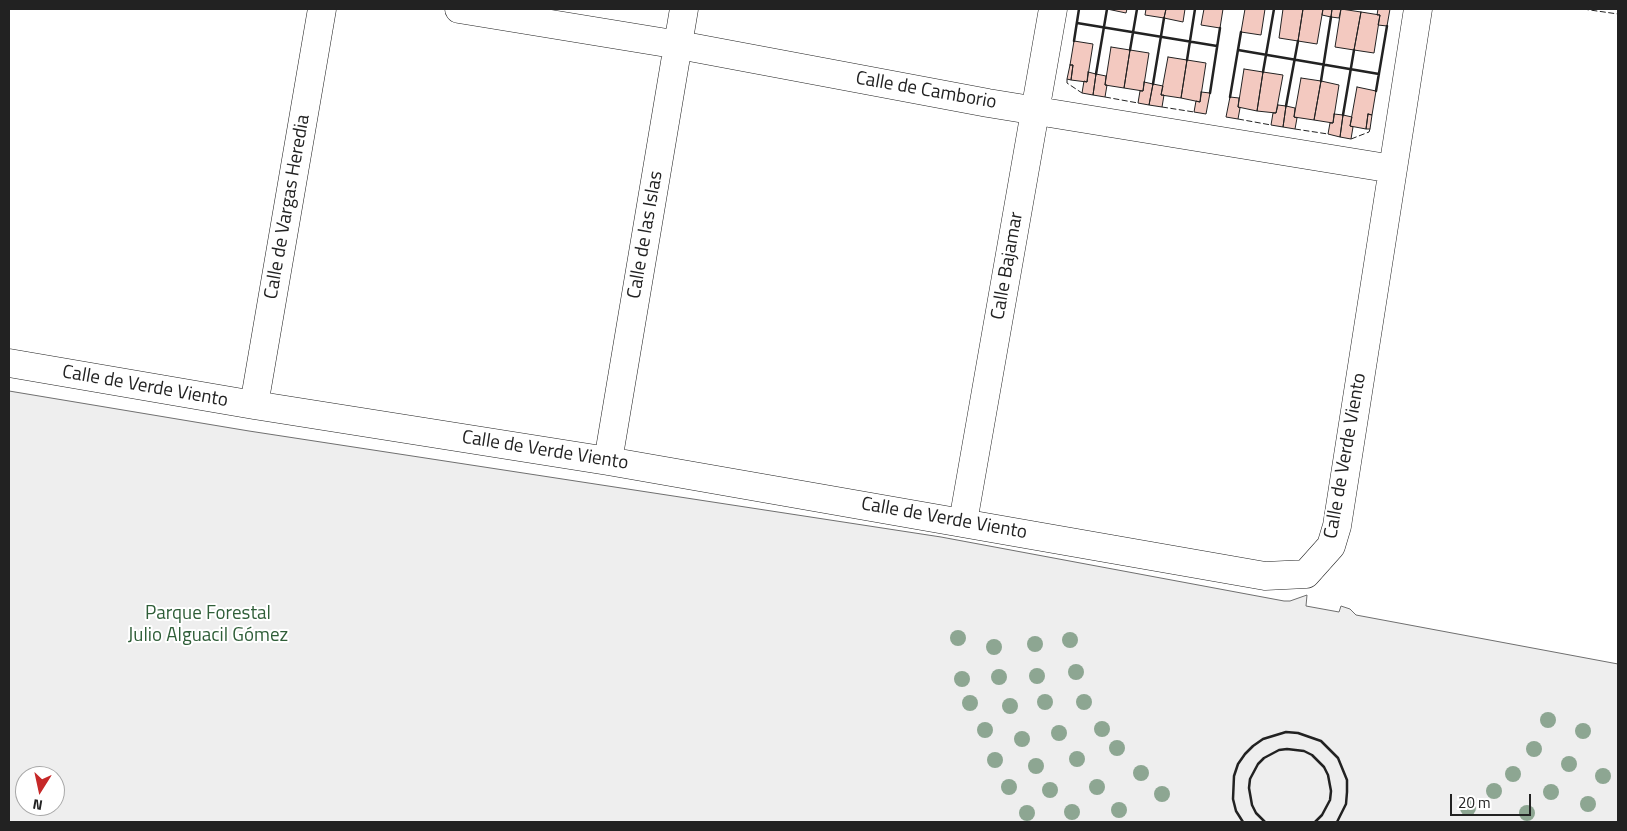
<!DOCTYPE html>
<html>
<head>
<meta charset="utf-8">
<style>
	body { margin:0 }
	#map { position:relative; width:1627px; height:831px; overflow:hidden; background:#fff; font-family:"Titillium Web",sans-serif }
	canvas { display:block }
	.frame { position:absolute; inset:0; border:10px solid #222; pointer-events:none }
	.north { position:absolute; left:15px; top:766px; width:50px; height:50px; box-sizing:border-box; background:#fff; border:1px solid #a7a7a7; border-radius:50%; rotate:190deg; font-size:14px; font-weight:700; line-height:20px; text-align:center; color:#222 }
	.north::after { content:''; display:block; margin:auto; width:18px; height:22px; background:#c62828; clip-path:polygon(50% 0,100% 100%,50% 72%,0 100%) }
	.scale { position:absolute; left:1450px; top:794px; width:81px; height:22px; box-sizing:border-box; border:2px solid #222; border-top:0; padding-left:6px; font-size:15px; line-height:18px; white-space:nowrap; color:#222; -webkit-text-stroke:4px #fff; paint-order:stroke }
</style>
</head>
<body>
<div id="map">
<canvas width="1627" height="831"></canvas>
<div class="frame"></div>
<div class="north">N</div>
<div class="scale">20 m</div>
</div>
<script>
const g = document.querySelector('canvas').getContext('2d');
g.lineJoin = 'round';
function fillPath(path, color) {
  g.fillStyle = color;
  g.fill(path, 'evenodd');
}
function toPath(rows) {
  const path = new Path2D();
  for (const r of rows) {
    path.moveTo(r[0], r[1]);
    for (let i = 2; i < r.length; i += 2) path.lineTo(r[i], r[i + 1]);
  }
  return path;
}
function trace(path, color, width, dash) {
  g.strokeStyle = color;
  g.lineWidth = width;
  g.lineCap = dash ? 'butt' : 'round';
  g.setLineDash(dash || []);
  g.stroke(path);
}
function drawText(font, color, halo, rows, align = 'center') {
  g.font = font + ' "Titillium Web",sans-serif';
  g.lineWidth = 4;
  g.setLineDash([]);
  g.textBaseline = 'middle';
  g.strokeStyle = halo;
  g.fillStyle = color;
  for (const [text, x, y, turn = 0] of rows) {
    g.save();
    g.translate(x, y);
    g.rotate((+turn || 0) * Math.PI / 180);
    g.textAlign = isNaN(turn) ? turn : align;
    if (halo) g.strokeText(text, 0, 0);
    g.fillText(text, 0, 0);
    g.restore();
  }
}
const green = toPath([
	[9,391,249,431,941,537,1284,601,1290,601,1307,595,1306,606,1339,612,1341,606,1350,609,1356,615,1618,664,1618,822,9,822,9,391],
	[25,776,55,776,55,806,25,806,25,776]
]);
fillPath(green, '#eee');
trace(green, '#6f6f6f', 1);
const building = toPath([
	[1107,9,1127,9,1126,13,1107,9],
	[1146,9,1166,9,1164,18,1145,15,1146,9],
	[1166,9,1185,9,1183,22,1164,18,1166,9],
	[1204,9,1223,9,1220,28,1201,25,1204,9],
	[1245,9,1265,9,1261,35,1241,32,1245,9],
	[1283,9,1303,9,1298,41,1279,38,1283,9],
	[1303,9,1323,9,1317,44,1298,41,1303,9],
	[1323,9,1332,9,1331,17,1322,15,1323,9],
	[1332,9,1341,9,1339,18,1331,17,1332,9],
	[1341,9,1361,12,1354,50,1335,47,1341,9],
	[1378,9,1390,9,1387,26,1378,25,1380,15,1377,15,1378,9],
	[1361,12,1380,15,1374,53,1354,50,1361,12],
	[1074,41,1093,44,1087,82,1071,80,1073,65,1070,65,1074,41],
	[1111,47,1130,50,1124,88,1105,85,1111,47],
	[1130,50,1149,53,1143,91,1124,88,1130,50],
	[1168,57,1187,60,1181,98,1161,95,1168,57],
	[1187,60,1206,63,1200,102,1181,98,1187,60],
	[1070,65,1073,65,1071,80,1067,79,1070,65],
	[1244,69,1263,72,1257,111,1238,107,1244,69],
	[1088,72,1096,74,1093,95,1082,93,1084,81,1087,82,1088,72],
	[1263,72,1283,75,1276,113,1257,111,1263,72],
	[1096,74,1106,76,1105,85,1107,85,1105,97,1093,95,1096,74],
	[1301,78,1321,81,1314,120,1294,117,1301,78],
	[1321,81,1339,85,1333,123,1314,120,1321,81],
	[1144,82,1153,84,1149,105,1138,103,1140,91,1143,91,1144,82],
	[1153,84,1163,86,1161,95,1164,95,1162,107,1149,105,1153,84],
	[1357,87,1376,91,1372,115,1368,114,1366,129,1350,126,1357,87],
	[1201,92,1210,93,1206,114,1194,112,1196,101,1200,102,1201,92],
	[1230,97,1239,98,1238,107,1240,108,1238,119,1226,117,1230,97],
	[1278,105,1286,106,1283,127,1271,125,1273,113,1276,113,1278,105],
	[1286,106,1295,108,1294,117,1297,118,1295,129,1283,127,1286,106],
	[1334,114,1343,115,1340,137,1328,134,1330,123,1333,123,1334,114],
	[1368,114,1372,115,1370,129,1366,129,1368,114],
	[1343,115,1352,117,1350,126,1353,127,1351,139,1340,137,1343,115]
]);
fillPath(building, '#f3c9c0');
trace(building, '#222', 1);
const minor = toPath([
	[459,9,679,45,988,103,1393,169],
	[9,363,254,405,608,461,1265,576,1306,574,1331,546,1337,526,1418,9],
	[254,405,322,9],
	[608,461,684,9],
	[963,522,1053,9]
]);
trace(minor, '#222', 29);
trace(minor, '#fff', 28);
trace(toPath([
	[1583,9,1618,14],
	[1067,79,1067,83,1082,93],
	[1105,97,1138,103],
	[1162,107,1194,112],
	[1238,119,1271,125],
	[1295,129,1328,134],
	[1351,139,1369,132,1370,129]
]), '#222', 1, [6, 2.5]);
trace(toPath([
	[1077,23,1217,46],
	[1074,41,1079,9],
	[1130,50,1137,9],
	[1238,50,1379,74],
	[1187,60,1195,9],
	[1263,72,1274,9],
	[1096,74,1107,9],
	[1321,81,1331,17],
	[1153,84,1164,18],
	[1376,91,1387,26],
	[1210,93,1220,28],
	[1230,97,1241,32],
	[1286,106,1298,41],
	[1343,115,1354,50],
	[1243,822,1236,811,1233,799,1234,776,1238,764,1245,754,1253,746,1263,739,1286,732,1298,733,1321,741,1338,758,1347,780,1347,792,1346,804,1337,822],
	[1265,822,1256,813,1252,805,1249,788,1250,779,1258,764,1264,758,1279,750,1287,749,1304,751,1312,755,1324,767,1328,775,1331,791,1330,800,1322,815,1315,822]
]), '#222', 2.5);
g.fillStyle = '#8da692';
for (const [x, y] of [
	[958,638],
	[1070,640],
	[1035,644],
	[994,647],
	[1076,672],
	[1037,676],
	[999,677],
	[962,679],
	[1045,702],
	[1084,702],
	[970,703],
	[1010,706],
	[1548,720],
	[1102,729],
	[985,730],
	[1583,731],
	[1059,733],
	[1022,739],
	[1117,748],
	[1534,749],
	[1077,759],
	[995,760],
	[1569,764],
	[1036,766],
	[1141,773],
	[1513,774],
	[1603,776],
	[1009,787],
	[1097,787],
	[1050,790],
	[1494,791],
	[1551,792],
	[1162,794],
	[1588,804],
	[1468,808],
	[1119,810],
	[1072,812],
	[1027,813],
	[1527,813]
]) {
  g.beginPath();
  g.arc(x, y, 8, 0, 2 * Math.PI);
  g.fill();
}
drawText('19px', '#222', '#fff', [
	["Calle de Camborio",926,91,10],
	["Calle de Vargas Heredia",288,207,-80],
	["Calle de las Islas",646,235,-80],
	["Calle Bajamar",1008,266,-80],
	["Calle de Verde Viento",145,387,10],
	["Calle de Verde Viento",545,451,9],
	["Calle de Verde Viento",1346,456,-80],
	["Calle de Verde Viento",944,519,10]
]);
drawText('19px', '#2f5e38', '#fff', [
	["Parque Forestal",208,614],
	["Julio Alguacil Gómez",208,636]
]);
</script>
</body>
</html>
